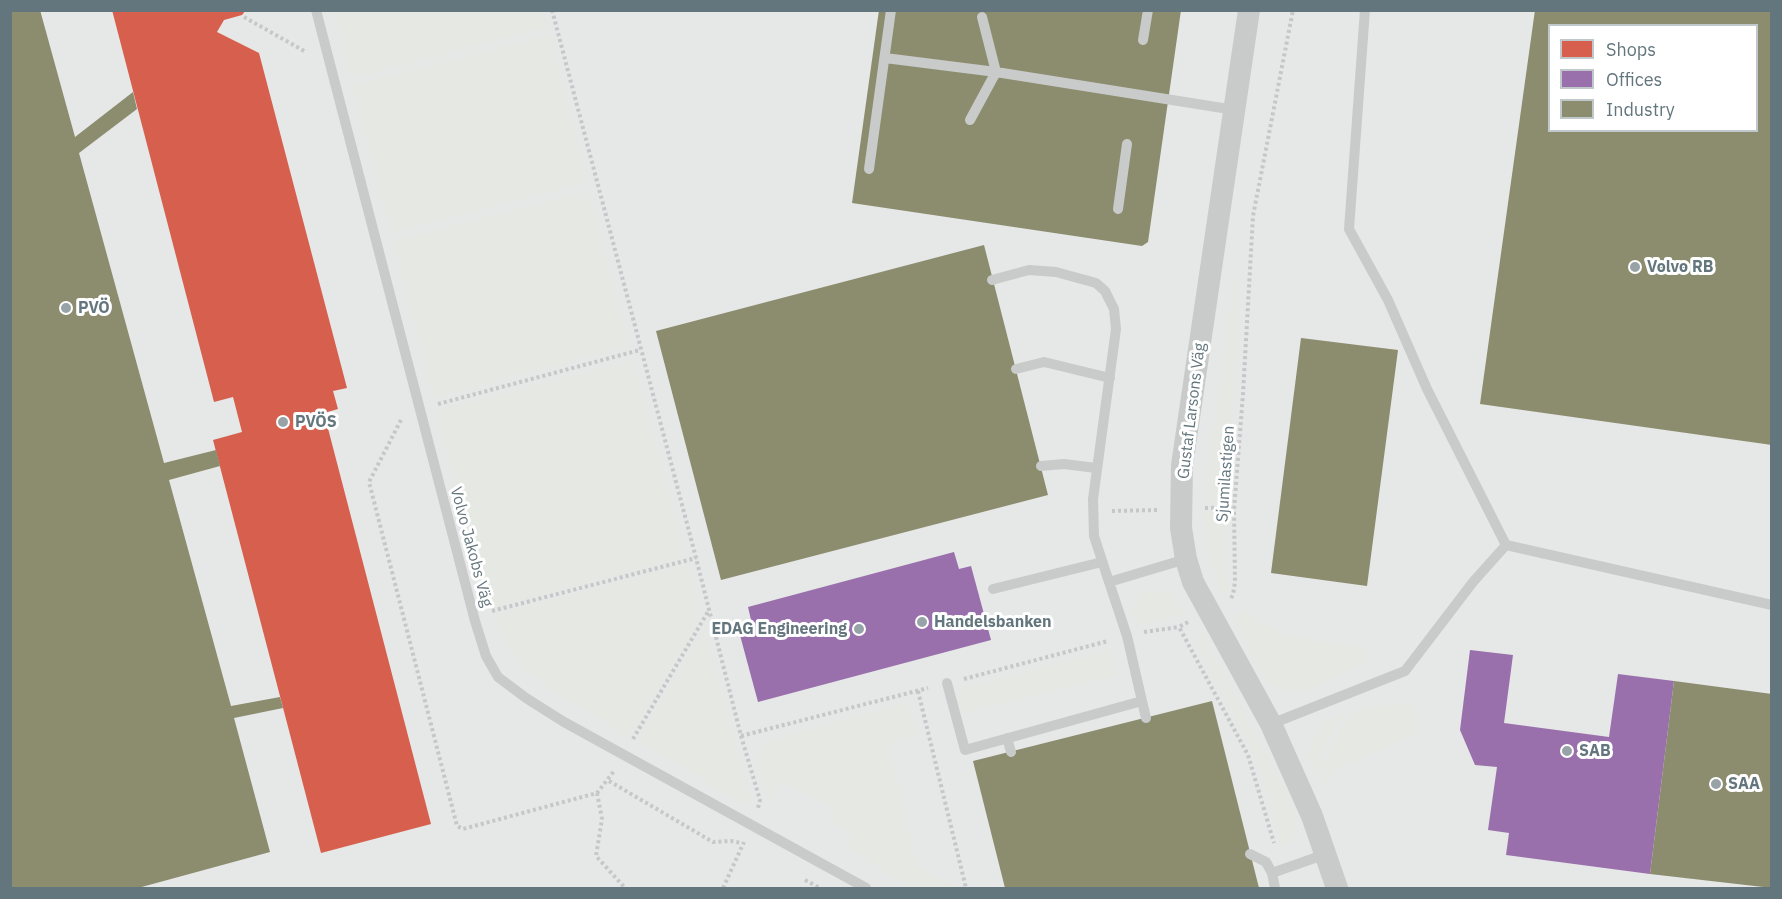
<!DOCTYPE html>
<html>
<head>
<meta charset="utf-8">
<style>
	body { margin:0 }
	#map { position:relative; width:1782px; height:899px; overflow:hidden; background:#f6f6f5; font-family:"IBM Plex Sans",sans-serif }
	canvas { display:block }
	.frame { position:absolute; inset:0; border:12px solid #64767d; pointer-events:none }
	.legend { position:absolute; left:1548px; top:24px; width:210px; height:108px; box-sizing:border-box; background:#fff; border:2px solid #c1c8cb; margin:0; padding:8px 10px; list-style:none; font-size:18px; color:#64767d }
	.legend li { display:flex; align-items:center; gap:12px; height:30px }
	.legend b { width:30px; border:2px solid #c1c8cb }
</style>
</head>
<body>
<div id="map">
<canvas width="1782" height="899"></canvas>
<div class="frame"></div>
<ul class="legend">
<li><b style="height:16px;background:#d6604d"></b>Shops</li>
<li><b style="height:16px;background:#9970ab"></b>Offices</li>
<li><b style="height:16px;background:#8c8c6e"></b>Industry</li>
</ul>
</div>
<script>
const g = document.querySelector('canvas').getContext('2d');
g.lineJoin = 'round';
function fillPath(path, color) {
  g.fillStyle = color;
  g.fill(path, 'evenodd');
}
function toPath(rows) {
  const path = new Path2D();
  for (const r of rows) {
    path.moveTo(r[0], r[1]);
    for (let i = 2; i < r.length; i += 2) path.lineTo(r[i], r[i + 1]);
  }
  return path;
}
function trace(path, color, width, dash) {
  g.strokeStyle = color;
  g.lineWidth = width;
  g.lineCap = dash ? 'butt' : 'round';
  g.setLineDash(dash || []);
  g.stroke(path);
}
function drawText(font, color, halo, rows, align = 'center') {
  g.font = font + ' "IBM Plex Sans",sans-serif';
  g.lineWidth = 6;
  g.setLineDash([]);
  g.textBaseline = 'middle';
  g.strokeStyle = halo;
  g.fillStyle = color;
  for (const [text, x, y, turn = 0] of rows) {
    g.save();
    g.translate(x, y);
    g.rotate((+turn || 0) * Math.PI / 180);
    g.textAlign = isNaN(turn) ? turn : align;
    if (halo) g.strokeText(text, 0, 0);
    g.fillText(text, 0, 0);
    g.restore();
  }
}
fillPath(toPath([
	[10,11,1771,11,1771,888,11,888],
	[1550,26,1756,26,1756,130,1550,130]
]), '#e6e7e7');
fillPath(toPath([
	[334,11,544,11,549,27,351,78],
	[550,35,587,182,391,233,352,85],
	[588,191,629,346,434,398,393,241],
	[1234,283,1240,284,1228,503,1207,504,1205,504,1205,502,1211,447],
	[633,360,686,557,489,609,435,411],
	[1225,512,1227,514,1228,589,1222,593,1219,590,1211,562,1203,515,1204,513],
	[689,563,699,606,695,630,630,737,558,694,532,676,516,660,504,640,494,615],
	[1150,591,1166,593,1174,598,1188,614,1137,626,1133,612,1133,605,1139,595],
	[1244,612,1250,613,1261,624,1274,627,1276,634,1368,649,1367,662,1314,689,1303,692,1291,693,1278,688,1267,681,1260,673,1234,619],
	[704,625,750,797,748,806,637,741,704,630],
	[1203,634,1294,808,1298,820,1298,829,1288,844,1280,846,1277,820,1260,770,1247,740,1197,648,1197,639],
	[1109,650,1116,676,961,713,957,698,962,688],
	[907,702,917,736,889,743,917,867,954,886,954,888,911,888,846,848,853,835,828,819,833,809,784,780,770,804,756,758,766,741],
	[1392,704,1414,707,1418,716,1420,728,1417,734,1411,738,1334,768,1329,774,1328,785,1326,784,1323,775,1325,760,1336,737,1351,713,1359,709],
	[1347,713,1324,749,1318,781,1309,763,1308,754,1312,744,1317,732,1325,724,1332,719]
]), '#e6e8e3');
fillPath(toPath([
	[112,10,246,10,242,15,224,20,217,32,259,53,347,388,333,391,338,409,324,413,431,824,321,853,213,440,242,432,233,397,214,402]
]), '#d6604d');
fillPath(toPath([
	[954,552,959,569,971,566,991,640,758,702,737,624,751,620,748,607],
	[1470,650,1513,655,1504,723,1609,737,1618,674,1674,681,1650,874,1506,855,1509,833,1488,830,1497,767,1475,765,1460,730]
]), '#9970ab');
fillPath(toPath([
	[10,10,40,10,75,137,133,92,137,109,79,153,164,463,216,450,220,466,169,480,231,706,280,697,283,708,234,718,270,852,138,888,10,888],
	[879,10,1181,10,1148,242,1142,246,852,203],
	[1535,10,1772,10,1772,445,1480,404],
	[1550,26,1756,26,1756,130,1550,130],
	[984,245,1048,495,721,580,656,331],
	[1301,338,1398,350,1367,586,1271,573],
	[1674,681,1772,694,1772,888,1650,874],
	[1212,701,1259,888,1005,888,973,761]
]), '#8c8c6e');
trace(toPath([
	[552,10,696,558,741,736,760,800,758,808],
	[244,17,306,52],
	[438,404,640,350],
	[401,420,369,482,457,826,463,829,597,793,614,771],
	[1205,508,1234,507],
	[1112,511,1158,510],
	[1231,598,1233,595,1235,582,1234,510,1243,394,1253,216,1293,10],
	[492,611,696,558],
	[1188,622,1179,627,1248,755,1274,843],
	[1144,632,1179,627],
	[964,679,1108,641],
	[918,691,966,888],
	[741,736,928,688],
	[633,739,709,610],
	[609,781,713,842,731,841,741,843],
	[597,793,602,819,596,856,625,888],
	[805,880,820,888],
	[723,888,744,842]
]), '#c6c7c8', 4, [3, 3]);
trace(toPath([
	[316,10,475,621,486,656,498,677,526,698,564,722,866,888],
	[1365,10,1349,229,1388,300,1427,389,1506,545,1772,605],
	[1143,40,1148,10],
	[885,58,996,72,1235,110],
	[970,120,996,72,982,17],
	[869,169,891,10],
	[1118,209,1127,144],
	[992,280,1029,270,1056,272,1096,283,1105,291,1114,309,1116,329,1093,499,1094,536,1109,582],
	[1016,369,1044,362,1110,378],
	[1041,466,1064,464,1096,468],
	[993,589,1102,562],
	[947,683,965,750,1142,701,1127,636,1109,582,1186,559],
	[1142,701,1146,718],
	[1271,724,1405,671,1473,582,1506,545],
	[1007,738,1011,752],
	[1250,854,1266,862,1272,873],
	[1275,888,1272,873,1326,854]
]), '#c9cbca', 10);
trace(toPath([
	[1249,10,1182,465,1181,528,1186,559,1193,582,1271,724,1312,816,1337,888]
]), '#c9cbca', 22);
for (const [x, y, r, color] of [
	[1635,267,6,"#97a3a7"],
	[66,308,6,"#97a3a7"],
	[283,422,6,"#97a3a7"],
	[922,622,6,"#97a3a7"],
	[859,629,6,"#97a3a7"],
	[1567,751,6,"#97a3a7"],
	[1716,784,6,"#97a3a7"]
]) {
  const dot = new Path2D();
  dot.arc(x, y, r, 0, 2 * Math.PI);
  g.fillStyle = color;
  g.fill(dot);
  trace(dot, '#fff', 2);
}
drawText('bold 16px', '#64767d', '#fff', [
	["Volvo RB",1647,267],
	["PVÖ",78,308],
	["PVÖS",295,422],
	["Handelsbanken",934,622],
	["EDAG Engineering",847,629,"right"],
	["SAB",1579,751],
	["SAA",1728,784]
], 'left');
drawText('16px', '#64767d', '#fff', [
	["Gustaf Larsons Väg",1192,411,-83],
	["Sjumilastigen",1226,474,-86],
	["Volvo Jakobs Väg",471,547,75]
]);
</script>
</body>
</html>
